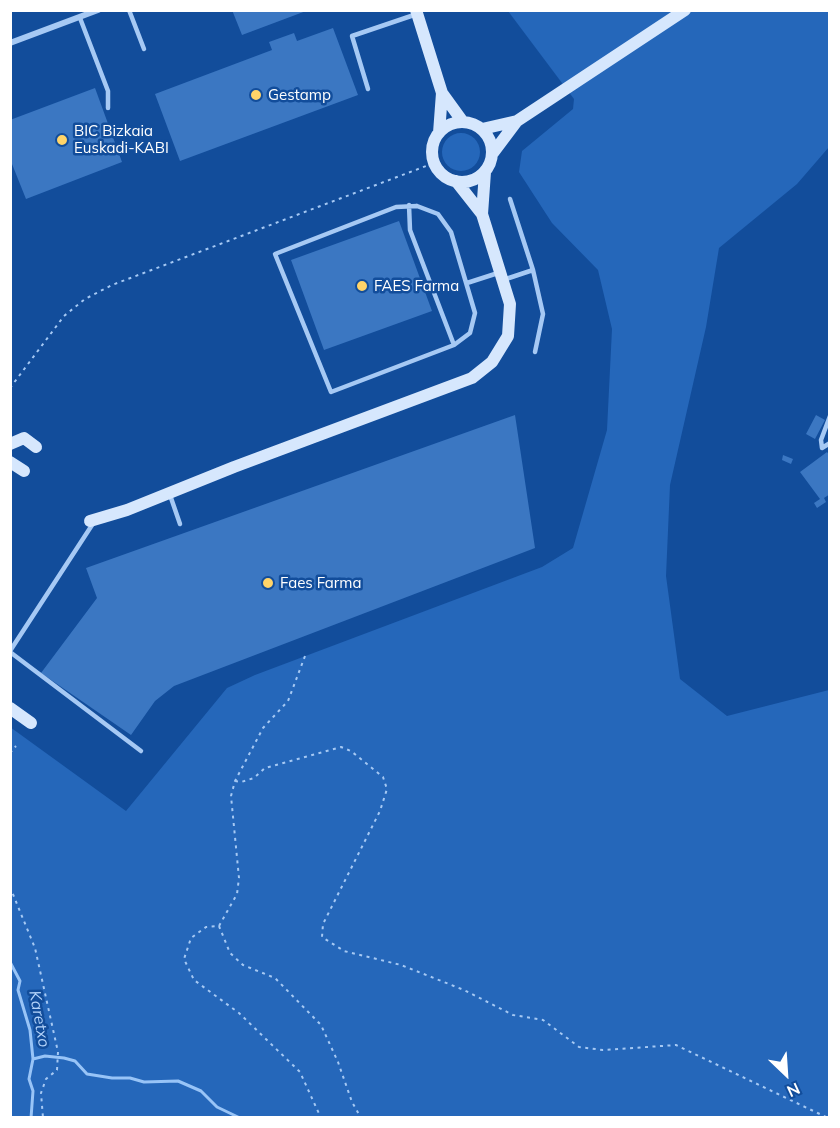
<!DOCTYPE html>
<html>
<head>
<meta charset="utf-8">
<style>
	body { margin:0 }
	#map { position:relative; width:840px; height:1128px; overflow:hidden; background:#124d9b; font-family:Mulish,sans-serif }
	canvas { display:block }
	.frame { position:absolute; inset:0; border:12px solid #fff; pointer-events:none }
	.north { position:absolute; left:756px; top:1044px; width:60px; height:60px; -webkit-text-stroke:4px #124d9b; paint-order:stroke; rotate:155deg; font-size:16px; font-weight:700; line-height:24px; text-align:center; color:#fff }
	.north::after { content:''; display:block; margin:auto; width:21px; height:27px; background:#fff; clip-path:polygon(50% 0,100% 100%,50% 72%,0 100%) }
</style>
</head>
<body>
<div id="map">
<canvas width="840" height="1128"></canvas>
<div class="frame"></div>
<div class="north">N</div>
</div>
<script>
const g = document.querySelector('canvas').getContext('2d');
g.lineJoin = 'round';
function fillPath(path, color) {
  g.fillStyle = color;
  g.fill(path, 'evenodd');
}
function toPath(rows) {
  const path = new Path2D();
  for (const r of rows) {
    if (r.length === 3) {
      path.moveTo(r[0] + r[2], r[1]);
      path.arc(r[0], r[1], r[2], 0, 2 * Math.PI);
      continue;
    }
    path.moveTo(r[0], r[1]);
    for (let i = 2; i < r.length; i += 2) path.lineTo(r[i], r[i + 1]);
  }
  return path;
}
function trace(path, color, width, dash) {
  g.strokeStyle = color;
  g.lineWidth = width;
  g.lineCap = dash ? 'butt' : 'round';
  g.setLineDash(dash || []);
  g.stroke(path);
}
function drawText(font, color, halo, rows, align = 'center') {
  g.font = font + ' Mulish,sans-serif';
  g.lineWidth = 5;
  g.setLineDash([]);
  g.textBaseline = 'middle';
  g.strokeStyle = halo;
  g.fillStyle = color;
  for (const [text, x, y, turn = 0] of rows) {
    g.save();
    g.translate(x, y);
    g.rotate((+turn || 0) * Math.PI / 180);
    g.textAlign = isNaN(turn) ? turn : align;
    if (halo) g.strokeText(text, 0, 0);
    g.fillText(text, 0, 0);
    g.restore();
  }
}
fillPath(toPath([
	[508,11,829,11,829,147,797,184,719,248,706,327,670,485,666,576,680,679,727,716,829,690,829,1117,11,1117,10,727,126,811,227,688,255,675,542,567,573,548,607,430,612,329,598,270,552,223,519,172,522,151,573,109,574,99],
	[461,152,19]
]), '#2567ba');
trace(toPath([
	[10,962,20,981,18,990,30,1030,33,1059,29,1079,33,1091,31,1118],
	[33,1059,45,1056,64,1058,75,1061,87,1074,112,1078,130,1078,144,1082,178,1081,201,1091,217,1107,240,1118]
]), '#98c4f7', 3);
fillPath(toPath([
	[232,10,306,10,306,11,242,35],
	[333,28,358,95,180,161,155,94,272,50,269,42,294,33,297,41],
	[95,88,122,162,26,199,10,159,10,120],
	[399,221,432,311,324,350,291,260],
	[515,415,535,548,174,686,155,701,131,735,41,673,97,598,86,568],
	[816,415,825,420,815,439,806,434],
	[827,452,830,456,830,494,824,498,826,502,817,508,814,503,820,499,800,472],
	[783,455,793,459,791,464,782,460]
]), '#3b77c2');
trace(toPath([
	[10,388,64,316,85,299,112,285,434,163],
	[305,656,288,701,263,728,235,781,231,796,239,878,237,894,219,926,206,927,191,938,184,959,194,980,239,1013,300,1072,321,1118],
	[10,753,16,746],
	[235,781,241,782,254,778,265,768,341,747,351,751,383,777,387,789,380,811,323,924,322,937,344,951,401,965,464,990,513,1015,543,1020,579,1047,603,1050,676,1045,828,1118],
	[10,887,35,948,58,1052,57,1070,46,1079,41,1093,43,1118],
	[219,926,230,953,243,965,275,978,321,1025,338,1062,352,1102,361,1118]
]), '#a6c9f4', 2, [3, 4.5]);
trace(toPath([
	[129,10,144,49],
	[80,18,108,91,108,108],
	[368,89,352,36,417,14],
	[510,199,533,270],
	[409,205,410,230,454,345],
	[417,206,438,214,451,232,475,313,470,333,454,345,331,392,275,254,396,207,417,206],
	[503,280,533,270,543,314,535,352],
	[467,283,498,273],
	[830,416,821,440,822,448,830,443],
	[170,495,180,524],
	[10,651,94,522],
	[10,652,141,751]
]), '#a6c9f4', 4.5);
trace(toPath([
	[10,43,98,10]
]), '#a6c9f4', 6);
trace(toPath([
	[416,10,442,93,463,122],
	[462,152,30],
	[482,129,517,121],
	[439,133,442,93],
	[493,153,517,121,685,10],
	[482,214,485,172],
	[10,444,24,438,36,447],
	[10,462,24,471],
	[90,521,127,510,234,467,472,378,492,362,508,336,510,304,482,214,456,181],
	[10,708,31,723]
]), '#d6e7fd', 12);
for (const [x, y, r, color] of [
	[256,95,6,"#ffd469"],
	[62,140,6,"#ffd469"],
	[362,286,6,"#ffd469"],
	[268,583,6,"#ffd469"]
]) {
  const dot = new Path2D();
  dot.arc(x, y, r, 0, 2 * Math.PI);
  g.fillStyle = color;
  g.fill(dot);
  trace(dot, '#124d9b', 2);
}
drawText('15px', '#fff', '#124d9b', [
	["Gestamp",268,95],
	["BIC Bizkaia",74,131],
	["Euskadi-KABI",74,148],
	["FAES Farma",374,286],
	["Faes Farma",280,583]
], 'left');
drawText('italic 16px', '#b3d3fa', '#124d9b', [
	["Karetxo",39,1019,80]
]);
</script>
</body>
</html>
